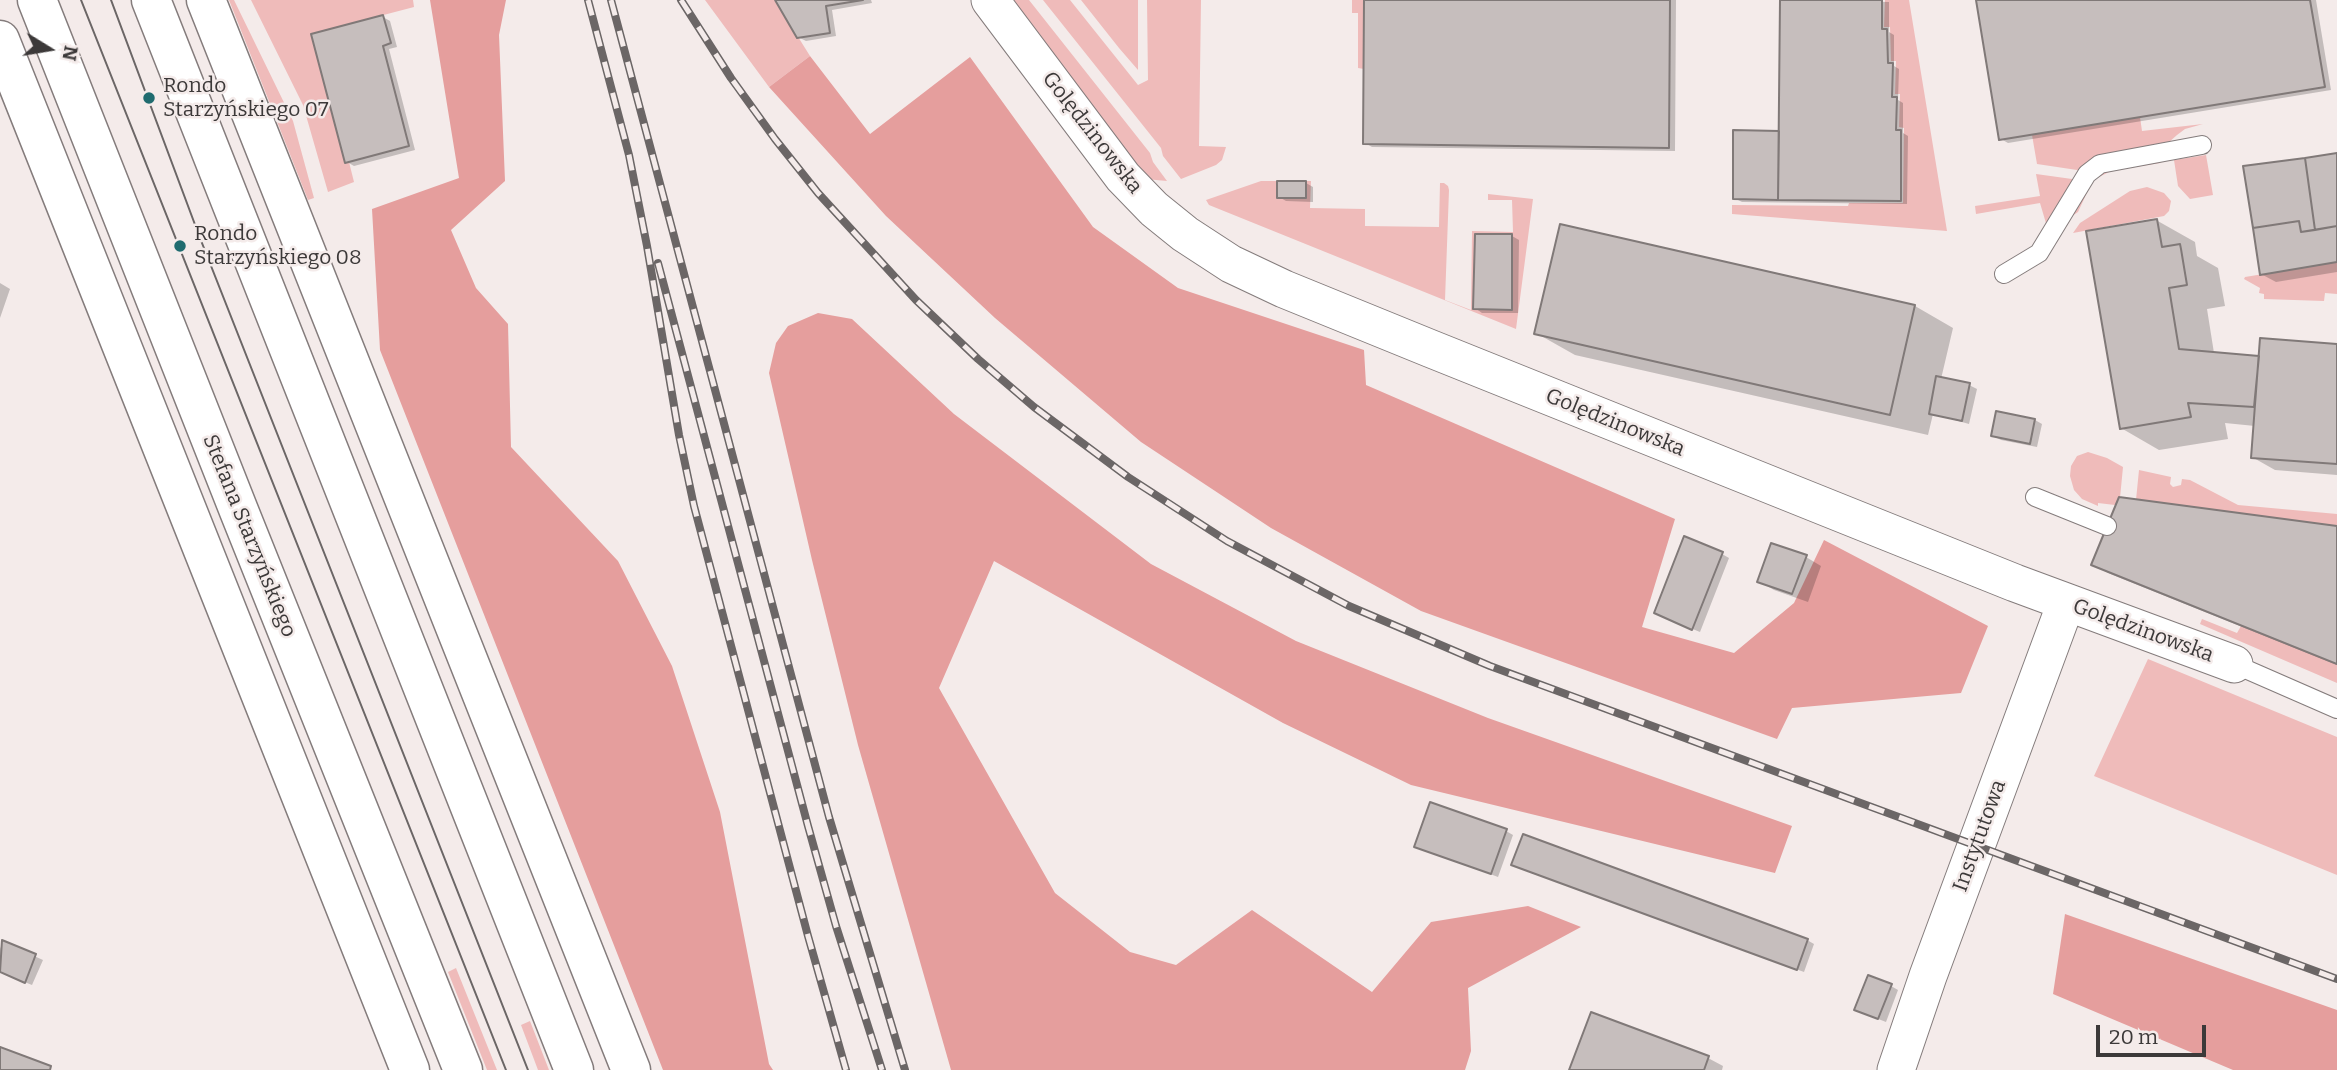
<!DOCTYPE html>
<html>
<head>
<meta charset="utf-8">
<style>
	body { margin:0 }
	#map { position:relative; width:2337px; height:1070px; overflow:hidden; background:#f4ebea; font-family:Bitter,serif }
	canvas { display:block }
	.north { position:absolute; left:14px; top:14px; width:70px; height:70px; -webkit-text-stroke:5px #f4ebea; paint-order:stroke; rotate:101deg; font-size:19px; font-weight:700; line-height:28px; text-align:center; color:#3c3939 }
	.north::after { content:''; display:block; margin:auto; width:24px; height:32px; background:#3c3939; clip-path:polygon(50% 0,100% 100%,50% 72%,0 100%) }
	.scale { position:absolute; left:2096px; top:1025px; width:110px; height:32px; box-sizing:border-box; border:4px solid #3c3939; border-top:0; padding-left:9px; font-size:21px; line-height:24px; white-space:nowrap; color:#3c3939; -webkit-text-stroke:5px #f4ebea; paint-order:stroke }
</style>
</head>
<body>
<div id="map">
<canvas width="2337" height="1070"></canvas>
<div class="north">N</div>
<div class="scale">20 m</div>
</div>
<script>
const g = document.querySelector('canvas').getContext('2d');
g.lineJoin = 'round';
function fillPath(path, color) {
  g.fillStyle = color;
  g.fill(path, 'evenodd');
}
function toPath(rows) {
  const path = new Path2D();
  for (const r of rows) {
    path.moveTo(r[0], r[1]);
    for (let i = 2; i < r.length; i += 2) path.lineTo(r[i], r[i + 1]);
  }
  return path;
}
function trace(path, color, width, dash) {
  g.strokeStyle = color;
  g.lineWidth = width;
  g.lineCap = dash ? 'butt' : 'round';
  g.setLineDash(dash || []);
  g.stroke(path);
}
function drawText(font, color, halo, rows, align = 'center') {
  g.font = font + ' Bitter,serif';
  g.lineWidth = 5;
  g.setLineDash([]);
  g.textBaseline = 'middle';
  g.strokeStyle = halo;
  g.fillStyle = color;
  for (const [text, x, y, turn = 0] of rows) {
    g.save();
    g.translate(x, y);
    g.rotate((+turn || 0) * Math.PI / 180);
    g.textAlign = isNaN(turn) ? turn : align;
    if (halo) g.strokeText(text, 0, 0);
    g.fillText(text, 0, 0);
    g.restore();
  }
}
fillPath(toPath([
	[229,0,234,0,293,121,314,198,308,200],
	[251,0,413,0,414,7,311,34,345,163,349,162,354,182,328,192,303,105],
	[705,0,775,0,810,56,769,87],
	[1012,0,1029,0,1150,153,1153,162,1167,181,1145,179],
	[1043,0,1070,0,1138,85,1148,80,1147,0,1201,0,1199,146,1226,147,1222,160,1216,165,1181,179,1163,156,1161,148],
	[1081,0,1138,0,1138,70,1119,48],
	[1352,0,1364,0,1364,69,1358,68,1358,13,1352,13],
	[1885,0,1909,0,1947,231,1732,214,1732,205,1848,206,1849,203,1903,203,1904,128,1899,127,1900,94,1895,94,1896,61,1891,61,1890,27,1884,27],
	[2140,117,2142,131,2203,124,2185,129,2177,135,2168,143,2160,163,2111,171,2097,178,2077,170,2037,164,2032,135],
	[2206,155,2213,195,2190,199,2178,186,2174,160],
	[2036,174,2072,179,2091,184,2078,212,2056,227,2048,230,2040,203,1976,214,1975,206,2040,196],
	[1261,181,1277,181,1277,198,1306,198,1306,181,1311,181,1310,208,1365,209,1365,226,1439,227,1440,183,1444,183,1448,186,1449,190,1445,300,1471,310,1472,231,1513,232,1512,200,1488,200,1488,194,1533,199,1516,329,1209,205,1206,200],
	[2147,187,2164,193,2171,201,2169,211,2164,216,2073,233,2080,223,2130,191],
	[2337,262,2337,294,2325,293,2324,301,2264,299,2264,294,2259,293,2260,288,2244,279,2245,277],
	[2088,452,2107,458,2123,467,2120,498,2115,505,2098,503,2098,506,2082,499,2074,490,2070,476,2071,466,2077,456],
	[2139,470,2171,477,2170,484,2173,487,2181,485,2182,479,2190,480,2238,505,2337,514,2337,526,2136,500],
	[2202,619,2237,633,2241,626,2337,664,2337,683,2200,624],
	[2148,659,2337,737,2337,875,2094,776],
	[456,968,497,1070,487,1070,448,972],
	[530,1021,549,1070,538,1070,521,1025]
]), '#efbbba');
fillPath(toPath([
	[430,0,506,0,499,35,505,181,451,230,476,288,508,324,511,447,618,561,672,666,720,812,769,1064,773,1070,663,1070,380,350,372,209,459,178],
	[810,56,870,134,970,57,1093,227,1178,288,1364,350,1366,385,1675,519,1642,627,1734,653,1794,603,1824,540,1988,626,1961,693,1792,708,1777,739,1421,611,1271,528,1141,442,995,318,886,216,769,87],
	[818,313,852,319,954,414,1151,564,1296,641,1488,718,1792,826,1775,873,1411,785,1283,723,994,561,939,688,1055,893,1130,952,1176,965,1252,910,1372,992,1431,922,1528,906,1581,927,1468,988,1471,1051,1465,1070,951,1070,858,745,812,560,769,373,776,343,788,326],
	[2065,914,2337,1010,2337,1070,2233,1070,2053,994]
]), '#e59e9d');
fillPath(toPath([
	[777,0,871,0,872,3,832,10,836,36,806,41,798,37],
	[1366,0,1676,0,1675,151,1372,147,1365,143],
	[1782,0,1889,2,1889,32,1894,35,1894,66,1899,69,1898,100,1903,103,1903,133,1908,136,1907,204,1742,202,1734,198,1781,132],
	[1978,0,2316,0,2331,90,2008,143,2001,139],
	[383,17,390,21,397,47,389,49,415,150,354,166,347,162],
	[2337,155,2337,272,2276,282,2261,274],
	[1306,183,1313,187,1313,202,1286,201,1279,197],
	[2156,220,2195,242,2197,256,2218,268,2225,306,2207,309,2214,353,2258,357,2337,346,2337,475,2275,470,2252,457,2255,426,2225,423,2228,439,2159,450,2121,428],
	[1512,236,1519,240,1518,313,1482,313,1475,308],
	[0,283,10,289,0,318],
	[1915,306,1953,328,1941,379,1969,385,1977,389,1969,424,1933,414,1928,435,1575,355,1536,333],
	[2035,420,2042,424,2037,447,2001,440,1993,436],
	[2337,528,2337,665,2108,573,2093,564],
	[1722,554,1729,558,1700,632,1663,617],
	[1806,557,1821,566,1808,602,1774,590,1759,581],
	[1506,831,1513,835,1498,877,1416,846],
	[1521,868,1807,940,1814,944,1804,972],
	[3,942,43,960,32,985,0,972,0,949],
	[1891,986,1898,990,1886,1022,1863,1013],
	[1708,1058,1723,1066,1722,1070,1571,1070]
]), '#0003');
const building = toPath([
	[775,0,863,0,826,6,830,33,797,38,775,0],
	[1364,0,1670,0,1669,148,1363,144,1364,0],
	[1780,0,1882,0,1882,29,1887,29,1888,63,1893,63,1892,97,1897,97,1896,130,1901,130,1901,201,1778,200,1780,0],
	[1976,0,2310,0,2325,87,1999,140,1976,0],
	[383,15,391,43,383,46,409,146,345,163,311,34,383,15],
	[1733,130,1779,131,1778,200,1733,199,1733,130],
	[2337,153,2337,226,2315,230,2305,158,2337,153],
	[2305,158,2315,230,2301,232,2299,221,2253,228,2243,166,2305,158],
	[1277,181,1306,181,1306,198,1277,198,1277,181],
	[2157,219,2162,247,2180,244,2181,249,2187,285,2169,288,2179,349,2259,356,2254,407,2188,403,2191,417,2120,429,2086,231,2157,219],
	[2299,221,2301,232,2337,226,2337,262,2260,275,2253,228,2299,221],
	[1560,224,1915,305,1890,415,1534,334,1560,224],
	[1475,234,1512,234,1512,310,1473,309,1475,234],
	[2260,338,2337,344,2337,464,2251,458,2260,338],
	[1936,376,1970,383,1962,421,1929,414,1936,376],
	[1996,411,2035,419,2030,444,1991,436,1996,411],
	[2119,497,2337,526,2337,664,2091,565,2119,497],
	[1684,536,1723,552,1692,630,1654,613,1684,536],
	[1771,543,1807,555,1792,594,1757,582,1771,543],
	[1430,802,1507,829,1491,874,1414,847,1430,802],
	[1523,834,1808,939,1797,970,1511,865,1523,834],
	[2,940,36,954,25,983,0,972,2,940],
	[1868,975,1892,984,1878,1019,1854,1010,1868,975],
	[1591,1012,1709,1056,1704,1070,1569,1070,1591,1012],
	[0,1047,51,1066,50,1070,0,1070,0,1047]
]);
fillPath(building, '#c6bebd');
trace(building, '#807978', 2);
const lane = toPath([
	[2004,274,2039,253,2087,174,2100,164,2202,145],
	[2035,497,2107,526],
	[2234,664,2337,709]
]);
const street = toPath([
	[990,0,1123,177,1154,209,1185,234,1231,264,1284,289,1429,348,2015,583,2234,664],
	[1896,1070,1928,976,2066,603]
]);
const secondary = toPath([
	[37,0,239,511,463,1070],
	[151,0,574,1070],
	[206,0,631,1070],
	[0,40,410,1070]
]);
trace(lane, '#847c7c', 20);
trace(street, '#847c7c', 39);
trace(secondary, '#847c7c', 41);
trace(lane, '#fff', 18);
trace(street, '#fff', 37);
trace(secondary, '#fff', 38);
trace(toPath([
	[81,0,506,1070],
	[111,0,200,238,528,1070]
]), '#6b6666', 2);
const rail = toPath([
	[588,0,629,155,647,246,679,435,694,506,808,936,846,1070],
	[611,0,829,817,905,1070],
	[681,0,731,78,775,139,818,193,916,300,978,359,1034,407,1128,477,1227,541,1349,606,1490,666,2337,979],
	[658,263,808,826,836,926,882,1070]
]);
trace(rail, '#6b6666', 8);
trace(rail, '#f4ebea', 5, [16]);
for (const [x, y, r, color] of [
	[149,98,7,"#1f6b6f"],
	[180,246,7,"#1f6b6f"]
]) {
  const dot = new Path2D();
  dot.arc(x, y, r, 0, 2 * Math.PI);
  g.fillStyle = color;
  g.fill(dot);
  trace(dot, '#f4ebea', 2.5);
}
drawText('21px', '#3c3939', '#f4ebea', [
	["Rondo",163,86],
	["Starzyńskiego 07",163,110],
	["Rondo",194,234],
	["Starzyńskiego 08",194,258]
], 'left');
drawText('21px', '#3c3939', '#f4ebea', [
	["Golędzinowska",1092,133,52],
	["Golędzinowska",1615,423,22],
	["Stefana Starzyńskiego",249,536,68],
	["Golędzinowska",2143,631,20],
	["Instytutowa",1980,836,-70]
]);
</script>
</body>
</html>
